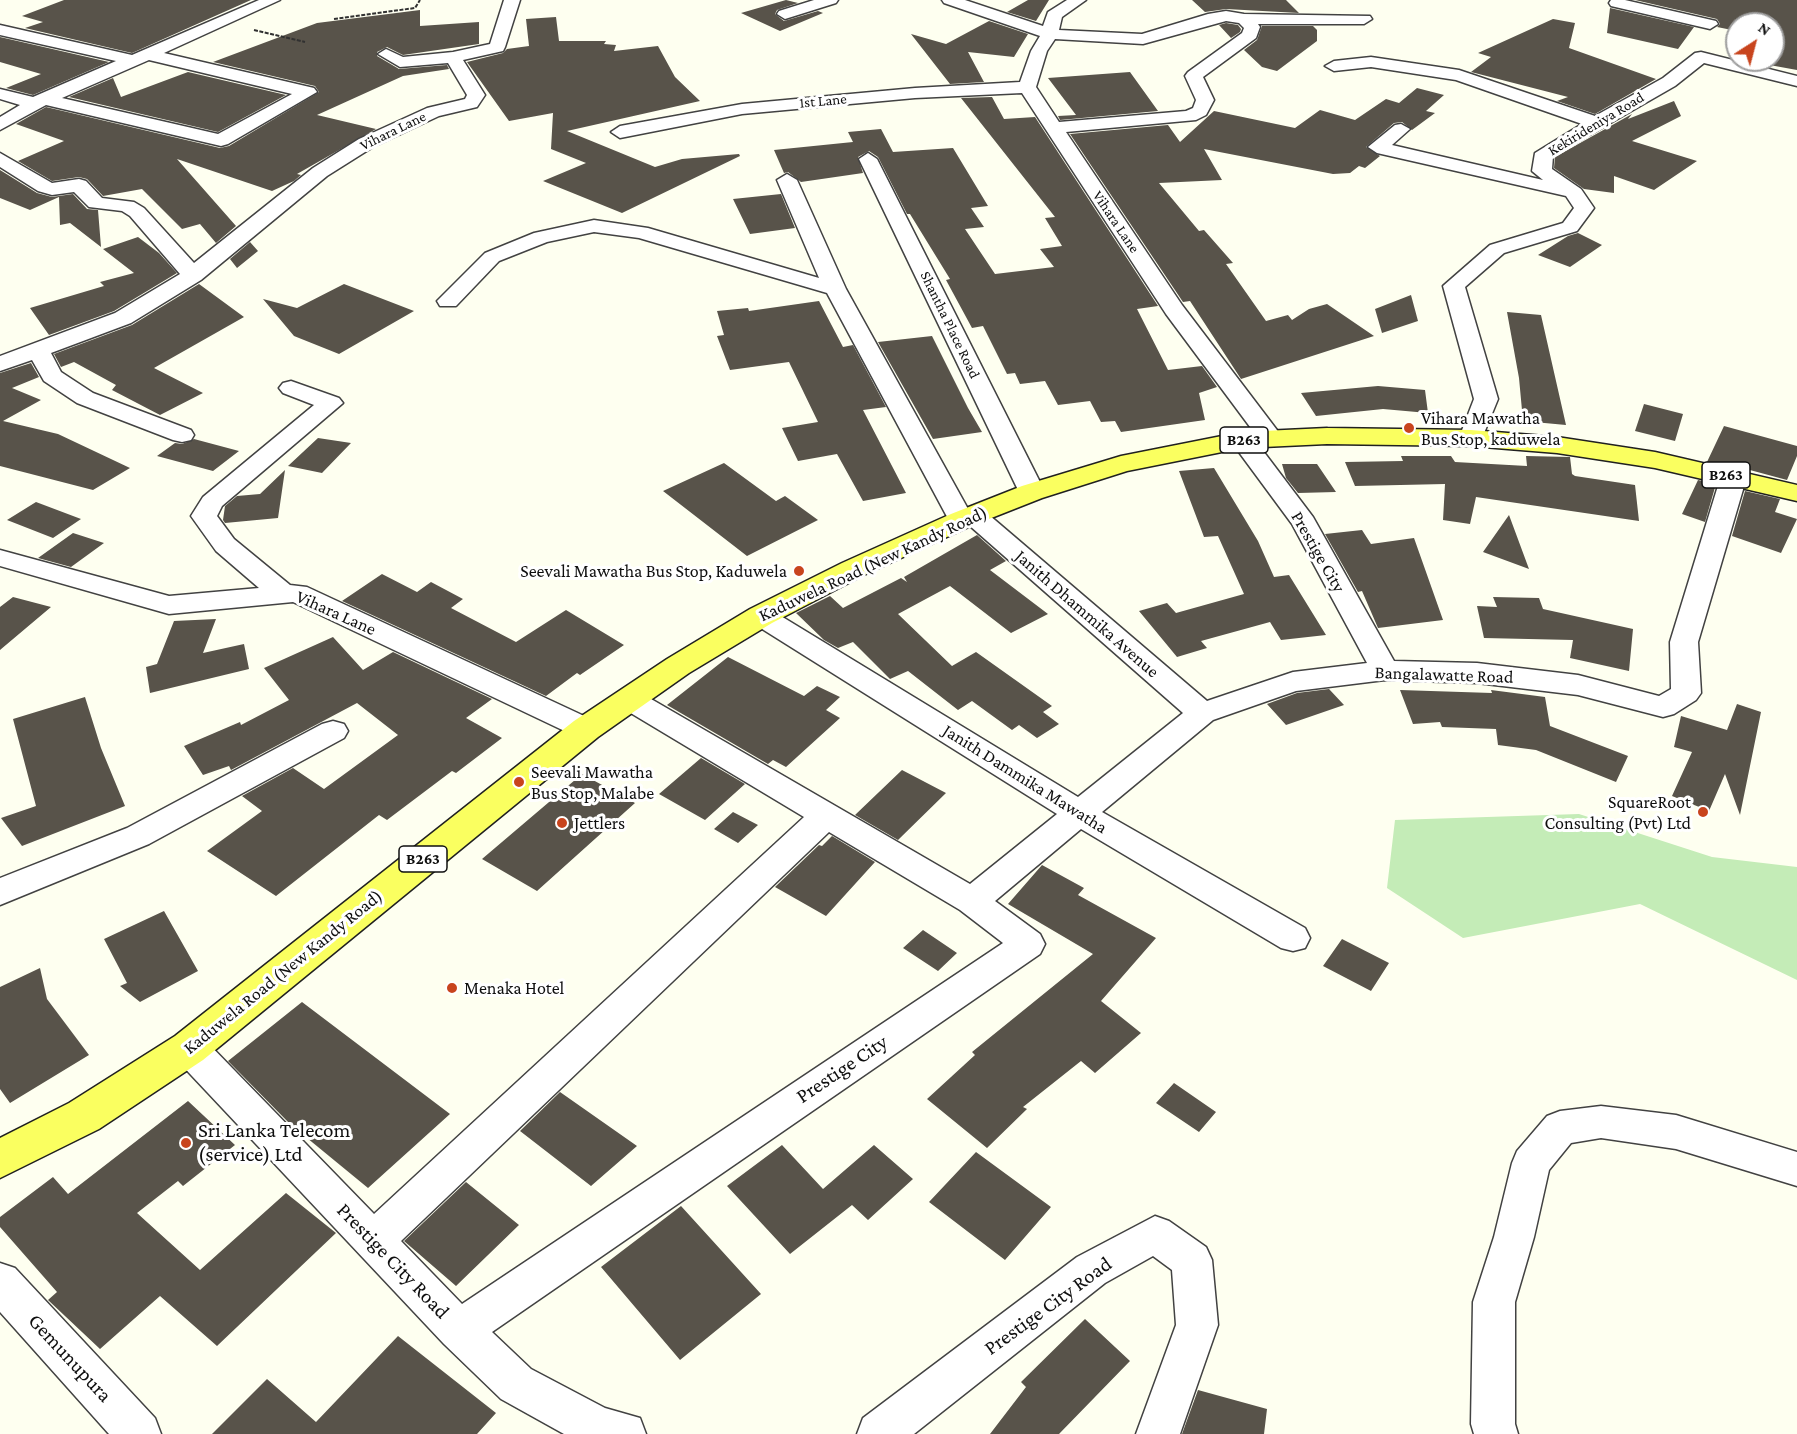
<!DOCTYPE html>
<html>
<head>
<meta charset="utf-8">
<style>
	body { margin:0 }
	#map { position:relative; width:1797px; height:1434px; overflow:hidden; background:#fefff0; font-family:"Crimson Pro",serif }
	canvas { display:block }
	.north { position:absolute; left:1725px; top:12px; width:60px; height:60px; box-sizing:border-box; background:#fff; border:2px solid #9f9f9f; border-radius:50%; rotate:36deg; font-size:16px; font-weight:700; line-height:24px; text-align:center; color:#0f0f0f }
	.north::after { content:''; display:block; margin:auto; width:21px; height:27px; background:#c8441d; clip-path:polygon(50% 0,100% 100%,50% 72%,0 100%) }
</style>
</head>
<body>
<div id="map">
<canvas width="1797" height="1434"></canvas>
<div class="north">N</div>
</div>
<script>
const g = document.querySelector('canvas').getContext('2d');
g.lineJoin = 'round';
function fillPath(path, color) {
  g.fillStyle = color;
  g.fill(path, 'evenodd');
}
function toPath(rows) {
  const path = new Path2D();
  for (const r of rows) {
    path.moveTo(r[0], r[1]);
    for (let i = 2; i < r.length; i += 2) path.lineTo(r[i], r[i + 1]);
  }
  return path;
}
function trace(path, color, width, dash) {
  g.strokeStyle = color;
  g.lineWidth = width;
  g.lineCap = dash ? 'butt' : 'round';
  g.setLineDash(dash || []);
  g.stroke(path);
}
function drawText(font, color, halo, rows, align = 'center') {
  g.font = font + ' "Crimson Pro",serif';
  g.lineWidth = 6;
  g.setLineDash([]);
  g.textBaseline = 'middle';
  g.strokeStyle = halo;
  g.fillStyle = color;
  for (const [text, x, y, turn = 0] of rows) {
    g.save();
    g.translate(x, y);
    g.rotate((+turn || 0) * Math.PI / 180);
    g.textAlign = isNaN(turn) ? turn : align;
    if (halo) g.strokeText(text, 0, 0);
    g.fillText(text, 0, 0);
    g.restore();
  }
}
fillPath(toPath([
	[1579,814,1712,857,1797,867,1797,980,1640,904,1463,938,1387,888,1395,820]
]), '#c4ecb7');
fillPath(toPath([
	[64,0,251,0,132,53,25,28,43,22,22,16],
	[786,0,798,3,777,10,775,14,784,21,818,11,823,13,780,31,741,13],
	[1028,0,1049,0,1036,21,1007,12],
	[1192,0,1286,0,1299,13,1226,9,1205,12],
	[1635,0,1797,0,1797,70,1742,60,1773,60,1773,24,1737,24,1737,31,1717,27,1720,24,1717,19],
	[1610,8,1694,27,1678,49,1607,33],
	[420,10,420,26,479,22,479,44,403,55,387,47,377,52,377,56,399,69,447,65,449,69,403,76,317,115,376,129,297,174,301,175,294,181,272,191,177,159,236,226,216,243,200,224,182,229,142,189,103,196,87,179,79,177,52,181,18,161,64,141,16,124,46,107,220,148,229,146,319,92,315,86,213,62,317,23],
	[556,17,559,41,606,41,604,44,616,45,614,51,658,46,675,77,700,101,567,131,655,167,682,159,739,154,740,156,622,213,543,181,586,163,551,149,553,113,509,121,467,62,503,53,507,49,529,46,526,19],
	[1553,19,1575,23,1569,48,1656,79,1595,114,1557,101,1568,97,1471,72,1491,57,1478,53],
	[989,21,1028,34,1014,57,968,52,984,82,950,84,911,34,946,44],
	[1226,23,1238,25,1241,29,1240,32,1231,38,1219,25],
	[1262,26,1313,26,1317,30,1317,41,1277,71,1262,67,1244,50,1257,40],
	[0,37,109,62,33,95,6,88,41,74,0,62],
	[188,72,286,95,218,132,69,97,113,78,121,97],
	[1130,72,1158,111,1060,120,1058,116,1076,115,1048,78],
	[1417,88,1444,95,1426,111,1435,113,1412,130,1402,122,1394,123,1366,147,1380,156,1365,168,1359,166,1350,173,1333,174,1204,149,1222,180,1159,183,1199,231,1204,230,1233,263,1226,264,1266,321,1288,315,1292,320,1309,309,1327,304,1374,336,1241,379,1190,301,1183,302,1070,134,1168,125,1180,142,1214,111,1295,128,1320,110,1355,120,1386,99,1399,103],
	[992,97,1004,119,1035,117,1158,306,1137,309,1168,370,1202,366,1217,387,1199,393,1205,420,1121,432,1115,421,1101,422,1090,401,1058,405,1045,381,1020,384,1015,373,1007,374,983,326,972,328,946,280,950,279,910,214,907,214,878,157,869,151,858,157,863,173,801,182,788,172,784,173,774,150,853,142,848,132,881,129,893,152,953,148,988,206,971,208,984,227,965,229,995,274,1054,267,1040,249,1062,246,1045,218,1055,217,961,98],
	[1674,101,1681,116,1632,141,1697,161,1654,190,1614,176,1614,193,1584,189,1554,168,1555,157,1632,114,1628,119],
	[0,170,37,193,52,197,73,194,87,209,98,210,101,247,70,223,60,225,59,197,30,210,0,198],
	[781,194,795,228,750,234,733,199],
	[1578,233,1602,245,1570,267,1538,255,1568,236],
	[138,237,159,253,177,273,114,311,49,335,30,308,104,286,100,282,134,273,103,249],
	[250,242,258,251,237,268,230,259],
	[199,284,244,317,154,368,203,393,160,415,112,390,116,385,74,362,61,367,54,354,132,325],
	[344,284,414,311,339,354,294,336,263,299,297,308],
	[1411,295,1418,321,1382,333,1375,309],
	[819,301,843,347,853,345,886,407,863,410,906,493,863,501,837,454,798,461,782,428,818,422,789,362,730,370,717,336,724,335,717,311,748,308,749,311],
	[1507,312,1541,315,1566,425,1523,421,1519,378],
	[932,336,968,408,982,432,933,439,878,342],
	[31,363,39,377,12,388,41,400,3,421,58,434,130,468,93,490,0,466,0,373],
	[1378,386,1425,390,1428,413,1383,409,1316,416,1301,393],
	[1644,404,1683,414,1675,441,1635,431],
	[1724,426,1797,446,1797,456,1787,480,1735,466,1707,462],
	[318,438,351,443,322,473,288,466],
	[194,439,239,451,213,471,157,456,175,443,182,444],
	[1401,456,1451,456,1455,462,1527,466,1526,456,1570,457,1572,474,1575,476,1635,485,1639,521,1476,497,1470,524,1443,520,1445,484,1355,486,1345,462,1403,461],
	[724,463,776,501,785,496,818,520,747,556,663,491],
	[1282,464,1317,464,1336,492,1298,493,1286,478],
	[1214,468,1258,541,1274,577,1289,575,1326,635,1281,640,1270,622,1201,641,1207,648,1177,657,1139,611,1167,603,1176,613,1244,594,1218,536,1204,537,1179,471],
	[285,470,278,518,225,523,223,520,225,506,237,496,260,494],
	[1698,480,1716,484,1705,522,1682,514],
	[1745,491,1780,499,1775,512,1797,519,1781,553,1732,536],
	[36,502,81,519,53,538,7,520],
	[1509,515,1529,569,1483,552],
	[1362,530,1371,544,1414,538,1443,620,1378,628,1362,591,1358,592,1325,534],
	[73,533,104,543,71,567,38,558],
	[977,535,1006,561,990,570,1048,614,1011,633,950,586,898,614,952,666,976,652,1052,706,1043,712,1059,724,1037,738,1019,725,1012,730,972,701,958,710,908,671,890,679,853,642,838,648,824,640,796,613,830,596,843,608,901,578,907,582,904,577],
	[382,574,417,592,431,582,463,599,451,608,516,642,566,610,624,645,580,675,577,673,546,696,342,601],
	[13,597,51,607,0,650,0,607],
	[1493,597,1539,598,1543,609,1633,629,1629,671,1570,658,1573,640,1484,638,1477,606,1497,607],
	[216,619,203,653,244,644,249,669,150,693,146,667,157,664,174,621],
	[333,637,363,670,393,652,492,699,466,718,502,738,456,773,452,771,387,820,379,815,276,896,207,851,262,811,242,796,293,768,324,789,398,735,357,703,231,770,229,766,203,775,184,746,240,722,241,725,289,700,264,668],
	[728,657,804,696,817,686,840,697,826,710,840,718,786,767,773,760,768,764,667,705],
	[1329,689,1344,705,1286,725,1267,704,1297,693],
	[1400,690,1492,693,1491,690,1545,697,1550,726,1628,756,1616,782,1536,750,1498,745,1496,729,1442,727,1440,722,1413,724],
	[85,697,101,748,125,806,22,846,1,818,36,806,13,719],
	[1737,704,1761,712,1740,815,1725,774,1709,811,1672,796,1692,752,1674,747,1681,716,1727,730],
	[701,758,745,784,705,820,659,794],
	[902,770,946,793,898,840,855,815],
	[582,774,635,803,537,891,482,859],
	[733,812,758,825,738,843,714,829],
	[832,836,875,862,826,916,775,887,819,845,822,846],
	[1042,865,1084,888,1078,895,1156,938,1101,1001,1141,1033,1095,1073,1081,1061,1023,1107,1027,1109,987,1148,927,1099,975,1055,972,1052,1093,954,1008,904],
	[164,911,198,971,140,1002,120,986,127,983,104,939],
	[923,930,957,953,938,971,903,948],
	[1342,939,1389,963,1371,991,1323,966],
	[40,968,47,999,89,1055,10,1103,0,1089,0,987],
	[302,1002,450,1114,368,1188,290,1124,228,1061],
	[1174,1083,1216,1112,1199,1132,1156,1103],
	[560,1092,637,1146,591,1186,520,1131],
	[188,1101,235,1145,183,1186,178,1181,137,1213,200,1270,286,1193,336,1233,217,1346,160,1296,100,1349,48,1300,57,1292,0,1227,0,1217,53,1177,68,1194],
	[782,1145,823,1189,874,1145,913,1179,868,1220,852,1205,790,1254,727,1186],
	[976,1152,1051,1207,1005,1260,929,1202],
	[466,1182,519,1225,456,1286,404,1241],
	[681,1206,761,1294,680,1360,601,1267],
	[1085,1319,1130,1361,1059,1434,990,1434,1026,1387,1021,1382],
	[398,1336,496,1413,477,1434,212,1434,267,1379,316,1422],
	[1198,1390,1267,1409,1264,1434,1182,1434]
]), '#58534a');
const minor = toPath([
	[259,0,280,0,164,53,314,88,317,92,228,144,221,146,46,105,0,130,0,117,20,105,0,99,0,89,33,97,116,61,0,35,0,25,132,55,259,0],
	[149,60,292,94,218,134,62,98,149,60],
	[504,0,520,0,505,47,503,51,463,60,485,95,477,107,439,116,373,147,327,176,201,280,131,323,51,353,61,372,93,393,191,430,194,435,191,440,182,442,173,440,77,403,44,381,32,360,0,371,0,356,115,313,180,274,130,216,122,211,89,207,74,192,52,195,38,191,0,167,0,153,52,183,79,179,86,181,102,198,134,202,144,208,194,263,313,168,359,139,427,108,465,99,467,95,448,63,400,67,378,54,386,49,403,57,453,52,490,44,504,0],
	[814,0,838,0,836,3,785,19,777,14,779,11,814,0],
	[942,0,965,0,1043,26,1048,12,1067,0,1086,0,1062,17,1059,30,1142,34,1208,14,1226,11,1244,14,1370,16,1372,19,1364,24,1258,24,1260,27,1256,38,1203,77,1214,100,1206,115,1196,120,1066,132,1182,305,1283,438,1280,443,1271,445,1262,443,1166,314,1022,93,915,98,742,114,620,138,611,132,620,126,742,104,915,88,1020,82,1031,51,1040,36,944,3,942,0],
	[1226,21,1239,23,1244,28,1242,33,1188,72,1185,76,1196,100,1193,108,1186,111,1059,122,1036,87,1047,51,1055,39,1143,44,1226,21],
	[1611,0,1625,0,1716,21,1718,24,1710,29,1611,6,1609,3,1611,0],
	[1701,52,1797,76,1797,86,1704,63,1675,86,1553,156,1552,169,1581,189,1594,208,1577,231,1504,253,1465,287,1498,399,1480,443,1471,445,1462,443,1459,438,1474,399,1443,286,1490,245,1563,223,1574,208,1566,196,1377,153,1368,147,1395,125,1401,124,1410,129,1392,145,1543,180,1532,171,1535,153,1582,124,1456,80,1371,67,1334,71,1325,66,1334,61,1371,57,1459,70,1595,116,1663,78,1695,53,1701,52],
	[868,153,877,159,1045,492,1041,497,1032,500,1023,497,1019,492,859,159,868,153],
	[787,174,797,180,846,289,968,509,982,509,1207,701,1293,672,1367,663,1292,524,1230,440,1233,435,1242,433,1251,435,1313,517,1394,661,1477,663,1578,675,1659,696,1671,689,1670,642,1721,476,1725,471,1734,468,1743,471,1747,476,1698,642,1701,693,1696,700,1674,714,1663,717,1578,695,1477,683,1385,680,1296,691,1213,720,1102,812,1305,928,1310,938,1305,948,1293,951,1281,948,1081,829,995,901,1040,934,1045,944,1040,954,492,1332,531,1369,605,1408,640,1418,646,1434,564,1434,501,1399,444,1344,176,1059,171,1048,176,1037,189,1033,202,1037,374,1214,804,817,619,706,614,699,619,692,629,689,639,692,970,884,1057,814,751,622,747,616,751,610,761,607,771,610,1078,797,1183,713,970,526,961,528,952,526,827,293,639,238,594,232,547,242,499,261,456,306,440,306,437,301,485,253,534,233,594,220,648,228,819,278,777,180,787,174],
	[829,832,960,910,1003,943,462,1304,401,1241,829,832],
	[291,381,339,398,343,403,222,506,217,516,234,539,290,585,307,587,597,722,601,729,597,736,586,739,575,736,293,602,169,614,0,566,0,550,169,596,259,588,216,551,191,516,203,497,314,405,283,393,279,388,283,383,291,381],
	[333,721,344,724,348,731,344,738,149,844,0,905,0,878,127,828,322,724,333,721],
	[1601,1106,1676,1115,1797,1152,1797,1186,1676,1149,1601,1138,1571,1143,1549,1170,1534,1237,1515,1302,1515,1424,1518,1434,1474,1434,1471,1424,1473,1302,1494,1237,1512,1163,1517,1151,1547,1116,1560,1111,1601,1106],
	[1155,1216,1169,1221,1206,1247,1212,1260,1218,1325,1180,1434,1136,1434,1176,1325,1172,1270,1153,1256,1105,1283,914,1434,857,1434,863,1418,1077,1257,1155,1216],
	[0,1263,15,1268,155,1418,161,1434,109,1434,0,1312,0,1263]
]);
const primary = toPath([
	[1327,428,1471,430,1557,437,1655,452,1797,485,1797,501,1655,468,1557,453,1471,446,1327,444,1242,448,1127,471,1042,498,971,526,864,575,772,623,689,673,598,737,203,1060,99,1129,0,1178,0,1138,69,1103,175,1036,574,721,667,659,750,609,842,563,951,514,1022,486,1121,456,1242,432,1327,428]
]);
trace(minor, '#424242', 3);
trace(primary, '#202020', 3);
trace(toPath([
	[334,19,415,8,420,0],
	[254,30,305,42]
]), '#313131', 2, [4, 1.5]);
fillPath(minor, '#fff');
fillPath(primary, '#faff60');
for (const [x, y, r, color] of [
	[1409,428,6,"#c8441d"],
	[799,571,6,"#c8441d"],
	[519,782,6,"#c8441d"],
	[1703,812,6,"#c8441d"],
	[562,823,6,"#c8441d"],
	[452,988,6,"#c8441d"],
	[186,1143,6,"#c8441d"]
]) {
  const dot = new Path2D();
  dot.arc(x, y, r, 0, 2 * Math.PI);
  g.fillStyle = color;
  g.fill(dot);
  trace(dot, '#fff', 2);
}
drawText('15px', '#0f0f0f', '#fff', [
	["1st Lane",823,101,-5],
	["Kekirideniya Road",1596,124,-31],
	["Vihara Lane",393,131,-26],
	["Vihara Lane",1116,222,56],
	["Shantha Place Road",950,325,64]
]);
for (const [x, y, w] of [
	[1244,440,48],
	[1726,475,48],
	[423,859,48]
]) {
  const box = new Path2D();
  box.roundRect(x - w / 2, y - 13, w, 26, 4.5);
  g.fillStyle = '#fff';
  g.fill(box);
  trace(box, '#0f0f0f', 1.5);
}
drawText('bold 16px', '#0f0f0f', null, [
	["B263",1244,440],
	["B263",1726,475],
	["B263",423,859]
]);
drawText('18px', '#0f0f0f', '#fff', [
	["Vihara Mawatha",1421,418],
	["Bus Stop, kaduwela",1421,439],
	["Seevali Mawatha Bus Stop, Kaduwela",787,571,"right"],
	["Seevali Mawatha",531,772],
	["Bus Stop, Malabe",531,793],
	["SquareRoot",1691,802,"right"],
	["Consulting (Pvt) Ltd",1691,823,"right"],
	["Jettlers",574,823],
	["Menaka Hotel",464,988]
], 'left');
drawText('18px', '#0f0f0f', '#fff', [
	["Prestige City",1318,552,60],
	["Kaduwela Road (New Kandy Road)",873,564,-25],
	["Vihara Lane",336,613,24],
	["Janith Dhammika Avenue",1087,614,41],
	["Bangalawatte Road",1444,675,2],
	["Janith Dammika Mawatha",1025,779,32],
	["Kaduwela Road (New Kandy Road)",283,972,-39]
]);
drawText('21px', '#0f0f0f', '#fff', [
	["Prestige City",842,1069,-34],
	["Prestige City Road",393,1261,46],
	["Prestige City Road",1048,1306,-36],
	["Gemunupura",70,1358,47]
]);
drawText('21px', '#0f0f0f', '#fff', [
	["Sri Lanka Telecom",198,1131],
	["(service) Ltd",198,1155]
], 'left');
</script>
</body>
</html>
